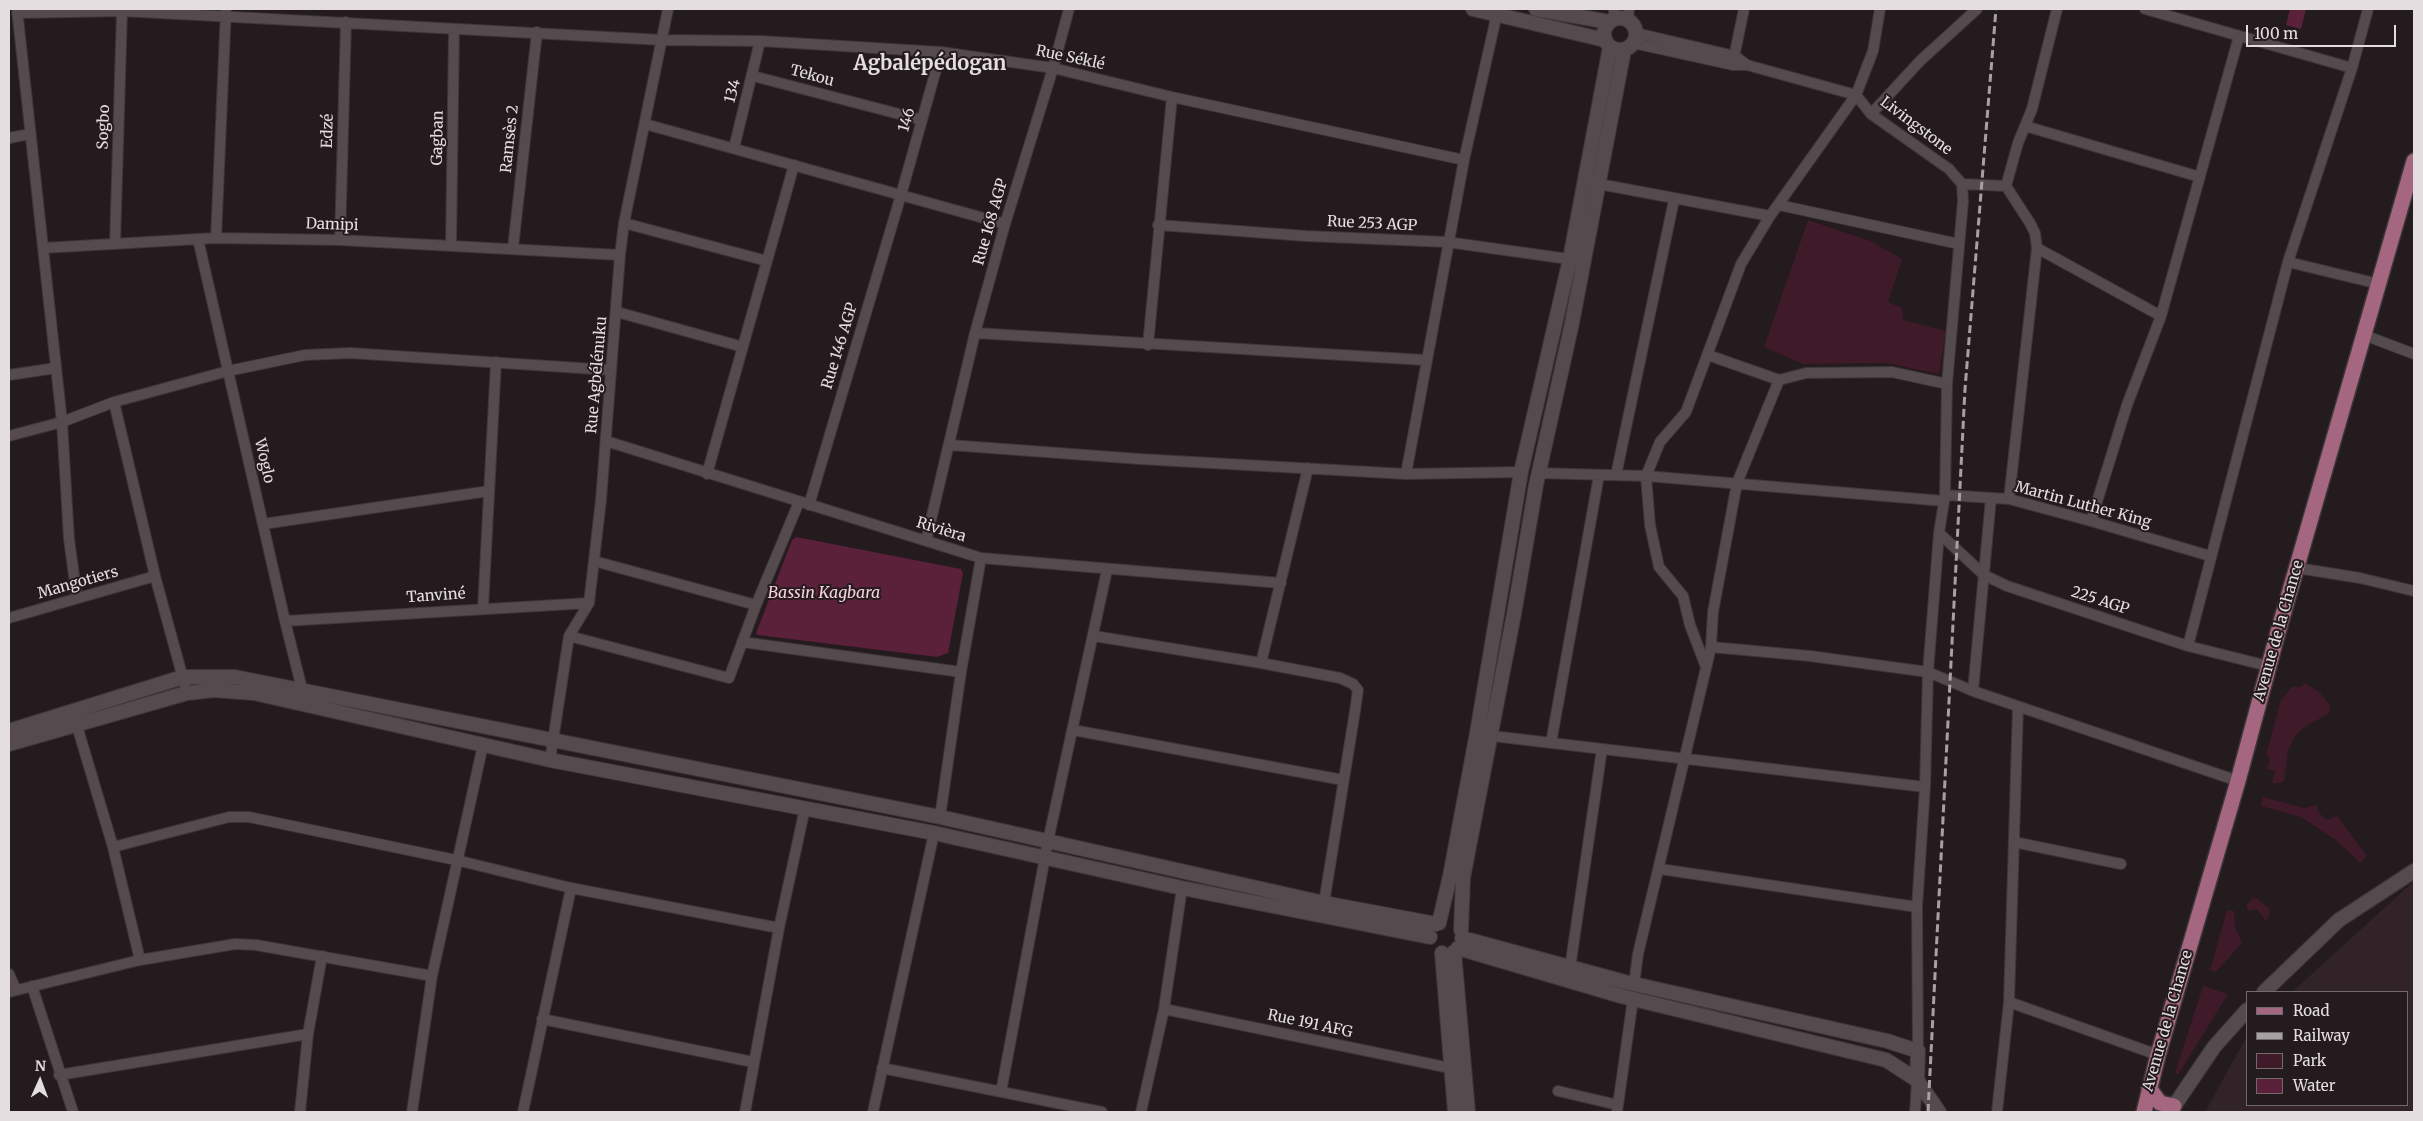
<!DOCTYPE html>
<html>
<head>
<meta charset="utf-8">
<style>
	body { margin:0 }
	#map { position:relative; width:2423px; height:1121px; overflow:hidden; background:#241b1e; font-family:Merriweather,serif }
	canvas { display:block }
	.frame { position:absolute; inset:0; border:10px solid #e5dee0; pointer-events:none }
	.legend { position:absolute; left:2246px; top:991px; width:162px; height:115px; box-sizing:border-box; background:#241b1e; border:1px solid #71696c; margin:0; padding:6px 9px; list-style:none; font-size:15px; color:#e5dee0 }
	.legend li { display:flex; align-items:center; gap:10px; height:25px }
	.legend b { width:25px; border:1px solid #71696c }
	.north { position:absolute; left:15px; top:1056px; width:50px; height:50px; -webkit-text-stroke:4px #241b1e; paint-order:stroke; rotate:2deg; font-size:14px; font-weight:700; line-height:20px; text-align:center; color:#e5dee0 }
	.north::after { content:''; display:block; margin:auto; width:18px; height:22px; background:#e5dee0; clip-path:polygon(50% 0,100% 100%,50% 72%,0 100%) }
	.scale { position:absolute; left:2246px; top:25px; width:150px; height:22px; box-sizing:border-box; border:2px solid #e5dee0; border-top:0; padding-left:6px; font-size:15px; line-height:18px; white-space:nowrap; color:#e5dee0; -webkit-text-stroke:4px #241b1e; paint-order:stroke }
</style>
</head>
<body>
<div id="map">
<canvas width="2423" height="1121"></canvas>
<div class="frame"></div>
<ul class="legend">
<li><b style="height:6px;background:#a4677f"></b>Road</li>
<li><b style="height:6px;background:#a8a1a3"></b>Railway</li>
<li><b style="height:14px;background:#3f1a29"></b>Park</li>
<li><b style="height:14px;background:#5b203a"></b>Water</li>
</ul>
<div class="north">N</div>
<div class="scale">100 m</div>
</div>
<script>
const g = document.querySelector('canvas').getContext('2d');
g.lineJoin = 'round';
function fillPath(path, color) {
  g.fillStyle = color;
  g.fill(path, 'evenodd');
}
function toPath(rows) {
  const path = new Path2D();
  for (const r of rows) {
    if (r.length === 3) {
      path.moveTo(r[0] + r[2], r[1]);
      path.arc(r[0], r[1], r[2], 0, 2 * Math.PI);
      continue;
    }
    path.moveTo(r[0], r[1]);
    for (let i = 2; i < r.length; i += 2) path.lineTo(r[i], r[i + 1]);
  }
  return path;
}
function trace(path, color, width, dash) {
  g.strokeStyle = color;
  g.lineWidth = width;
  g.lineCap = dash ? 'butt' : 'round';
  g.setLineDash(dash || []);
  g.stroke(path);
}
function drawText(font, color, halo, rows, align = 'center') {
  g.font = font + ' Merriweather,serif';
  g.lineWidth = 4;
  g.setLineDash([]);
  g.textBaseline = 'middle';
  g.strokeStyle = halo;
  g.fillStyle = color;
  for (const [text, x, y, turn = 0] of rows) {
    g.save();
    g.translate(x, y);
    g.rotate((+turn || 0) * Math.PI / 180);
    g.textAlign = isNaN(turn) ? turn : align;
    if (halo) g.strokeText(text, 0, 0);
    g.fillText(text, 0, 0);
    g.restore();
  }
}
fillPath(toPath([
	[2414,881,2414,1112,2205,1112,2247,1036,2247,1105,2407,1105,2407,992,2292,992]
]), '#322328');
fillPath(toPath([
	[1808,220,1870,241,1902,259,1888,302,1902,308,1903,320,1946,331,1939,374,1887,363,1803,364,1764,347],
	[2305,683,2319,692,2330,705,2330,710,2327,715,2307,725,2295,736,2288,750,2284,780,2281,783,2274,783,2272,782,2275,771,2267,769,2270,759,2266,755,2281,700,2292,687,2301,687],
	[2263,797,2304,808,2317,805,2318,812,2327,820,2337,816,2367,856,2360,863,2337,841,2301,817,2261,806],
	[2254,897,2269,908,2270,914,2266,921,2257,909,2249,911,2247,908,2247,904],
	[2227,910,2234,911,2235,927,2242,943,2216,972,2210,970],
	[2203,986,2228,994,2178,1075,2175,1073]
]), '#3f1a29');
fillPath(toPath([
	[2290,9,2306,9,2301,29,2286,25],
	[796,537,961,569,963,573,948,653,937,657,758,635,756,633,792,540]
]), '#5b203a');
const minor = toPath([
	[17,9,62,422,69,539,77,598],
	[2145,9,2352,68],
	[17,13,122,11,663,40,760,41,941,52,1053,68,1172,97,1464,160],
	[1614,19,1614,9],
	[1628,19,1629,9],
	[1636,33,1735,56,1747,65],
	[1633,43,1733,65,1747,65,1856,95,1871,114,1949,169,1962,184,1963,201,1947,384,1945,495,1939,533,1928,672,1925,787,1917,907,1918,1051],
	[1733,62,1744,9],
	[753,76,922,120],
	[1871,114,1920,61,1977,9],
	[645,124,1005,224],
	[2025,126,2200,177],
	[9,138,30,134],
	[734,148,760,41],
	[1599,184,1770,216],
	[1962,184,2006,186],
	[1779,205,1959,244],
	[624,223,767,261],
	[1158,225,1306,236,1447,242,1576,260],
	[216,238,226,9],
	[198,239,285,621,302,689],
	[340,240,346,22],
	[115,244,122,11],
	[451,246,454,30],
	[43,248,216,238,340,240,620,255],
	[513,248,537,32],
	[2037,248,2161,316],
	[2288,262,2379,284],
	[617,312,743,347],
	[975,333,1425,360],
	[2364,335,2414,354],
	[1148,345,1172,97],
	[1708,355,1779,380,1806,373,1892,372,1947,384],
	[9,375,56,368],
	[114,402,155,576,187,693],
	[9,436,62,422,114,402,228,371,305,355,350,353,610,370],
	[606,441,981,558,1281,583],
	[950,445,1140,459,1406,474,1521,472],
	[1538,473,1646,476,1944,501],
	[707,474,794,165],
	[1406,474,1464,160,1498,9],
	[1616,475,1674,200],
	[1945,495,2009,499,2091,521,2210,556],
	[2009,499,2037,248,2035,233,2030,223,2006,186,2018,143,2032,109,2057,9],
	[809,505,901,195,941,52],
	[2091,521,2127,405,2161,316,2239,36],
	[263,524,489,491],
	[1939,533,1984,575,2007,586,2188,646,2268,666],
	[926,541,975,333,1005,224,1053,68,1069,9],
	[594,561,756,605],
	[2297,568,2360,578,2414,591],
	[483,608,496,362],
	[9,618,155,576],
	[285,621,589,603],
	[569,636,729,678,756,605,799,502],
	[1094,636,1261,663,1340,678,1353,684,1358,690,1355,711,1324,903],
	[742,642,961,672],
	[2188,646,2288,262,2352,68,2368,9],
	[1711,647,1810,656,1928,672,1973,691,2238,781],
	[1261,663,1308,468],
	[1706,667,1690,625,1683,596,1659,567,1650,525,1646,476,1660,442,1686,412,1741,264,1770,216,1856,95,1873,51,1880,9],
	[1973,691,1991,498],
	[77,726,113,847,140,960],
	[1073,730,1343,780],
	[1484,735,1925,787],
	[1551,743,1599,475],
	[550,760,569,636,589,603,601,500,620,255,624,223,668,9],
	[940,817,961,672,981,558],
	[2014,842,2121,864],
	[113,847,229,817,249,817,456,860,571,888,779,928],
	[1660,869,1917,907],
	[1570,968,1602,749],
	[9,974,16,990],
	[1634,984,1638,954,1711,647,1713,612,1737,483,1779,380],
	[32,986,73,1112],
	[9,992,140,960,235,944,256,945,432,976],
	[2009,1002,2158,1055],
	[1164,1009,1450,1068],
	[542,1019,753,1062],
	[882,1068,1102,1112],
	[59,1075,308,1034],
	[1558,1091,1618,1105],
	[1001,1092,1048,841,1107,570],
	[300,1112,308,1034,322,956],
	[412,1112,432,976,483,745],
	[523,1112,571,888],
	[745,1112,779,928,805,808],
	[873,1112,934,833],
	[1141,1112,1164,1009,1182,888],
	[1617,1112,1633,999],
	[1915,1112,1917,1080],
	[1997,1112,2009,1002,2018,707]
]);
const tertiary = toPath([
	[1473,9,1605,40],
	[1536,9,1609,22],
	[1620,34,16],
	[9,731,183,677,235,677,940,817,1324,903,1436,924],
	[9,744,187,693,214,690,254,693,550,760,934,833,1182,888,1430,937],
	[1439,923,1450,876,1477,733,1521,472,1570,259,1610,47],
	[1461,930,1463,878,1514,614,1536,485,1572,323,1624,50],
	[1462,938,1625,982,1887,1041,1918,1051,1917,1080],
	[1458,948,1621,996,1886,1060,1917,1080,1939,1112],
	[1454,952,1468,1112],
	[1442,953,1455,1112],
	[2264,992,2339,920,2414,871],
	[2170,1112,2214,1047,2247,1010]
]);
const primary = toPath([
	[2149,1088,2160,1103,2174,1106],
	[2144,1112,2158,1055,2238,781,2278,632,2414,161]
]);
trace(minor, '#3d3638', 12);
trace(tertiary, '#3d3638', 16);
trace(primary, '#3d3638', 18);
trace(minor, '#554a4e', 10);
trace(tertiary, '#554a4e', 14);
trace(primary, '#a4677f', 15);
trace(toPath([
	[1928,1112,1965,389,1996,9]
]), '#a8a1a3', 3, [8, 4]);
drawText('15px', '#e5dee0', '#241b1e', [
	["Rue Séklé",1070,58,12],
	["Tekou",812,76,15],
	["134",733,91,-75],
	["146",907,120,-74],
	["Livingstone",1916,126,37],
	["Sogbo",104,127,-88],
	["Edzé",328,131,-88],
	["Gagban",438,138,-89],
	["Ramsès 2",510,139,-84],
	["Rue 168 AGP",991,222,-74],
	["Rue 253 AGP",1372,224,3],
	["Damipi",332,225,2],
	["Rue 146 AGP",840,346,-73],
	["Rue Agbélénuku",597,375,-85],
	["Woglo",264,461,77],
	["Martin Luther King",2083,505,15],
	["Rivièra",941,530,17],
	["Mangotiers",78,583,-16],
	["Tanviné",436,596,-4],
	["225 AGP",2100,601,18],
	["Avenue de la Chance",2279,631,-74],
	["Avenue de la Chance",2168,1021,-74],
	["Rue 191 AFG",1310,1024,12]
]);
drawText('italic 16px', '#f9d0de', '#241b1e', [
	["Bassin Kagbara",824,593]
]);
drawText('bold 20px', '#e5dee0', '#241b1e', [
	["Agbalépédogan",930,64]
]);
</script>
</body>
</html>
